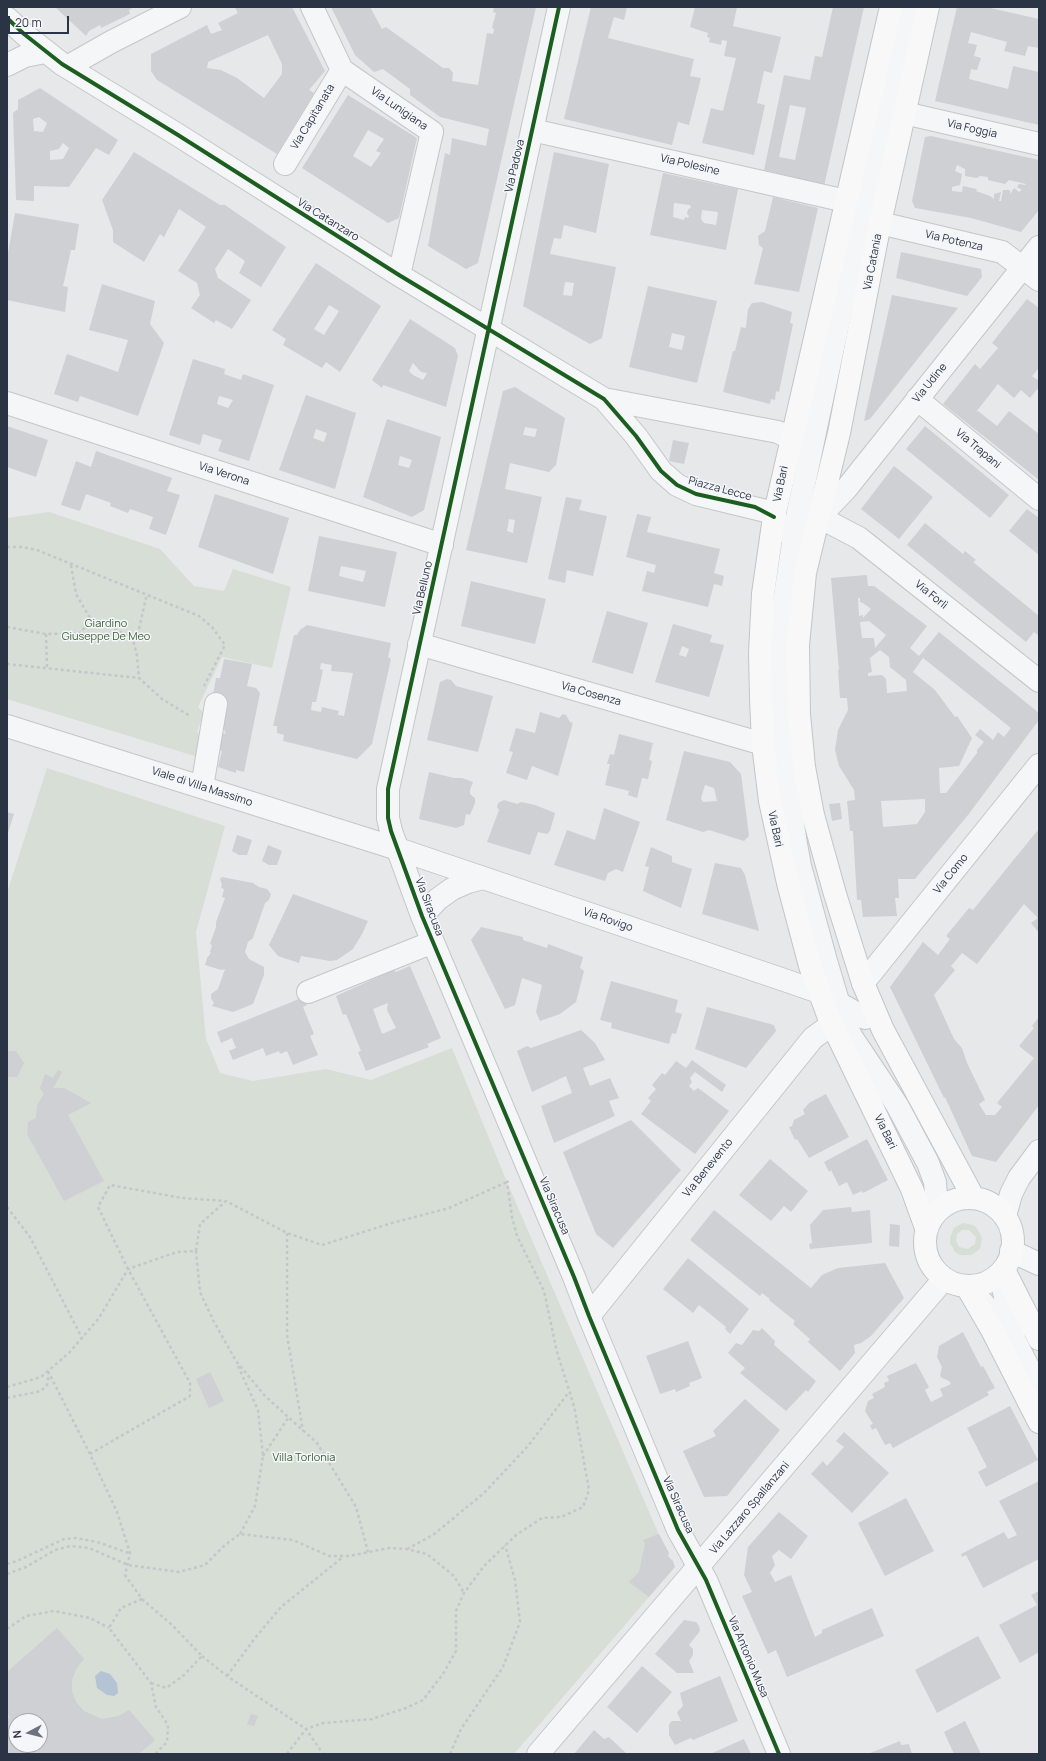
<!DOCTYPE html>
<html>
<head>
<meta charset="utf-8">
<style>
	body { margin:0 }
	#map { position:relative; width:1046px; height:1761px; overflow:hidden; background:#e6e8ea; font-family:Manrope,sans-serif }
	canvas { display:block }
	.frame { position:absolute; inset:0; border:8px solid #2b3445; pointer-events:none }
	.north { position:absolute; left:8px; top:1713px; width:40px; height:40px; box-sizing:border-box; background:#f4f6f9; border:1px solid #a4a8b1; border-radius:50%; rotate:263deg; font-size:11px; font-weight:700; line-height:16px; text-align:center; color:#2b3445 }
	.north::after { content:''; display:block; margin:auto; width:14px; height:18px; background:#6c737f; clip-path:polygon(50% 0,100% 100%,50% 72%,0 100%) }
	.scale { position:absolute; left:8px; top:16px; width:61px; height:18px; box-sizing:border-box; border:2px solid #2b3445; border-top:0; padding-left:5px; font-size:12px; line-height:14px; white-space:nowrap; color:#2b3445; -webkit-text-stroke:3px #f4f6f9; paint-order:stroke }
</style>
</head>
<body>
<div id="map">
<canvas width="1046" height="1761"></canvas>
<div class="frame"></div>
<div class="north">N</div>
<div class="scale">20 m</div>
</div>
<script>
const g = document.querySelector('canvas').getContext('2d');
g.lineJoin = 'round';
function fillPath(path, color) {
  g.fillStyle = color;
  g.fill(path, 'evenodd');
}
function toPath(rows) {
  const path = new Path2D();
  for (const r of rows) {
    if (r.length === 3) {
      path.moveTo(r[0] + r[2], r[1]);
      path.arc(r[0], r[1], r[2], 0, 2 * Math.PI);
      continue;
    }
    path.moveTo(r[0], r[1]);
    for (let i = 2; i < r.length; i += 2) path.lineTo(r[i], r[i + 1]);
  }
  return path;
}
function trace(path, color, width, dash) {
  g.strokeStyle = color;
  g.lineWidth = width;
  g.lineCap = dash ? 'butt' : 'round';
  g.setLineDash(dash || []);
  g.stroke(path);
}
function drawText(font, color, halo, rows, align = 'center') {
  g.font = font + ' Manrope,sans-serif';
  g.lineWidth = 3;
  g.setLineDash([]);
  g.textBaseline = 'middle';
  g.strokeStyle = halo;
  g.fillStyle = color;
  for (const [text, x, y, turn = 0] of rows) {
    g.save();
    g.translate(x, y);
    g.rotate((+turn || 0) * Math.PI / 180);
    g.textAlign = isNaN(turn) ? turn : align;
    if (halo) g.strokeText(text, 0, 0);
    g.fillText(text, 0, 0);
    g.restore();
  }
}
fillPath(toPath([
	[49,512,160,549,194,586,224,591,233,569,291,587,272,668,222,657,198,707,204,713,197,731,202,741,198,757,7,699,7,518],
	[47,768,225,826,196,932,206,1039,220,1073,253,1081,326,1069,371,1080,452,1048,507,1182,668,1556,674,1565,649,1597,514,1754,7,1754,7,893],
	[16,1721,40,1721,40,1745,16,1745],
	[963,1223,973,1225,977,1228,982,1238,980,1249,971,1255,960,1255,955,1252,950,1243,950,1238,954,1228],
	[962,1230,969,1230,976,1237,975,1244,968,1249,959,1247,956,1241,957,1234]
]), '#d6ded6');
fillPath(toPath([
	[101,1671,110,1674,117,1683,118,1693,114,1696,107,1695,97,1688,95,1676]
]), '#b4c4d5');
fillPath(toPath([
	[55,7,134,7,129,10,130,14,101,28,100,25,89,31,86,36],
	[238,7,292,7,325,71,309,90,314,93,277,154,157,80,151,71,151,54,207,25,211,34,222,30,218,23,238,13,235,8],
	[268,35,282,64,282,74,264,98,237,78,221,70,207,68,208,62],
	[331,7,370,7,382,29,386,27,443,68,449,68,453,73,452,81,478,85,487,33,493,34,494,29,492,28,496,13,493,12,494,7,536,7,478,263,466,269,428,246,445,153,450,155,452,138,486,146,489,129,440,117,410,95,410,89,383,69,374,72,355,55],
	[591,7,627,7,624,20,614,17,608,38,694,59,690,76,701,78,689,125,678,122,672,145,564,119],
	[695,7,737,7,733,26,781,37,772,73,764,71,757,103,765,105,754,155,702,143,711,108,723,111,736,58,724,56,727,41,722,40,721,45,709,42,710,38,707,37,708,33,690,27],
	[833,7,864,7,824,186,791,179,792,177,764,170,784,75,810,80,815,56,822,57],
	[790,105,806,108,795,160,779,157],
	[957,7,986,7,1039,19,1039,48,1028,46,1025,56,1004,51,1007,42,971,32,968,43,977,45,974,56,981,58,977,70,971,69,969,79,1008,89,1013,66,1039,72,1039,125,935,101],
	[40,88,118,140,109,155,96,148,69,187,34,186,34,201,16,200,13,113,18,109,18,100],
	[39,117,47,123,43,132,34,131,33,119],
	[63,143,69,148,63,159,50,160,50,151,59,149],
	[348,95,417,138,399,218,388,223,302,168],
	[368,130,384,139,376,151,381,153,371,167,353,156],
	[931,136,1039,160,1039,210,1021,232,971,218,915,208,912,201,925,137],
	[957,165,965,169,965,176,977,178,980,176,988,177,988,180,1005,184,1009,180,1026,184,1025,185,1019,184,1017,187,1022,190,1019,192,1014,188,1010,194,1010,190,1003,190,1001,201,999,201,1001,192,994,194,994,199,990,196,976,191,977,189,963,186,962,192,952,191,952,187,960,185,962,174,955,171],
	[134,152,220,205,225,205,286,247,261,287,239,273,245,261,228,249,215,269,218,278,251,300,232,329,216,320,214,323,191,308,200,295,197,283,178,271,206,227,179,209,164,237,160,234,144,262,113,242,113,230,102,200],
	[554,152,609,164,596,233,564,225,561,239,554,238,550,254,616,267,602,338,590,344,523,306],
	[565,282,574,283,572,296,563,295],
	[663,173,738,189,726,250,650,235],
	[674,203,690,205,691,208,688,209,687,214,689,216,688,218,685,217,684,220,673,217],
	[702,210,718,212,716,225,704,223,701,219],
	[773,197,818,208,799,292,754,284,763,248,759,245,758,236,765,231],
	[15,213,79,224,75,250,71,250,63,286,68,287,65,312,7,300,7,259],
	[901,252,981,269,982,277,967,296,896,278],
	[316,263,381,306,340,372,326,362,322,368,283,345,286,339,272,330],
	[329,305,339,311,324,335,314,329],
	[102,284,155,301,150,324,164,343,138,416,80,396,78,402,54,394,67,354,118,372,128,340,89,330],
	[648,286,717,301,697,383,629,367],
	[672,333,685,336,682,350,669,347],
	[892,295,958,308,870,419,864,421],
	[1027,299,1039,308,1039,368,1032,376,1039,381,1039,387,1030,398,1021,390,1014,398,998,384,976,412,978,411,997,426,1009,411,1039,434,1039,480,943,404,975,364,980,369,998,348,992,343],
	[762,302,792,312,790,323,793,324,779,392,776,391,775,400,771,399,770,404,723,392,733,351,735,351,741,327,745,328,746,327,748,309,752,303],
	[410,319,455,348,458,356,446,407,383,385,382,388,372,380],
	[413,363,421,372,427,373,423,380,413,375,409,371],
	[193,359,225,369,224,374,241,380,243,374,274,385,249,461,218,451,222,440,203,434,200,445,169,435],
	[219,396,233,400,228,408,217,404],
	[515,387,565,418,556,465,549,472,510,463,505,489,542,497,527,563,466,550,503,391],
	[525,427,537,429,535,437,523,435],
	[509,519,515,520,513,533,507,531],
	[306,395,356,413,335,489,279,470],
	[316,429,327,433,324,442,313,438],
	[387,419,441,437,424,510,412,517,363,497],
	[400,456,412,460,409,468,398,465],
	[7,426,48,440,36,477,7,467],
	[925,426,1009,495,990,518,906,449],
	[673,440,689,443,684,464,669,461],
	[96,451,172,478,167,491,180,495,166,535,149,529,153,517,130,509,128,513,110,506,111,503,86,494,80,511,61,505,76,461,91,467],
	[894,466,933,497,899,539,861,509],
	[215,494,289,518,273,574,198,547],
	[566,497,582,500,579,510,607,516,593,576,567,570,565,583,548,579],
	[1027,509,1039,518,1039,555,1009,531],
	[637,514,651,517,647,532,720,549,714,573,724,576,722,586,714,584,708,607,642,591,647,571,654,573,656,565,626,557],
	[925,523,963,554,965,551,976,560,973,562,1039,616,1039,636,1034,632,1026,642,907,545],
	[319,536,397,552,385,607,308,591],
	[341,566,366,571,363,582,339,576],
	[867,575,868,586,874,586,927,626,910,648,919,656,939,632,1039,713,1039,720,968,815,915,879,898,879,899,898,895,898,897,916,863,917,861,900,857,900,853,831,850,831,847,801,855,800,854,790,839,766,835,750,838,730,848,710,847,698,840,698,838,670,839,670,831,578],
	[858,598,860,598,860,602,863,603,871,609,863,618,863,615,859,616],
	[869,621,886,635,875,648,874,638,862,638,860,622],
	[880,650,889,657,890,667,906,680,907,691,887,693,886,679,882,675,868,676,868,673,872,672,870,658],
	[923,658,1011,728,1004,737,998,732,993,740,980,729,975,735,984,742,977,750,977,753,946,793,940,793,939,768,959,766,972,738,957,716,955,717,935,690,913,672],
	[925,799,925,812,917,824,883,827,881,801],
	[471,581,546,599,535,644,461,626],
	[607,611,648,623,633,674,592,662],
	[673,624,712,635,710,642,724,645,709,697,655,682],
	[682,646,689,649,686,657,679,655],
	[307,625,391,643,388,657,391,659,372,744,357,759,283,741,284,735,277,733,277,726,273,726,294,635,297,635,300,630],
	[321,663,332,665,331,671,353,673,344,716,338,715,339,711,322,707,321,712,311,710,312,702,316,702,323,670,320,669],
	[224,659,252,664,247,686,256,688,260,693,244,772,236,770,236,773,218,767,222,751,216,749,221,732,226,734,222,725,213,695,216,678,220,678],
	[447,679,451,680,456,686,493,696,478,752,427,740,440,682],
	[540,712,559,718,563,714,566,715,570,722,573,723,558,776,532,766,527,780,506,773,513,752,509,751,516,728,535,733],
	[619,734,653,743,649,760,652,761,648,779,642,778,637,798,628,795,629,791,605,785,610,764,607,764,610,754,614,755],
	[684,751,730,762,741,774,749,836,744,841,709,830,703,832,666,820],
	[705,785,714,788,717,801,703,802,701,798],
	[429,772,454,778,462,778,473,782,470,790,470,794,475,798,475,803,470,815,466,814,464,825,456,828,419,819],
	[504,800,517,804,521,802,535,805,555,813,550,831,547,834,538,832,530,855,487,842,499,810,497,807,498,803],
	[840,803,842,819,832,821,829,804],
	[604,808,640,822,623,872,616,869,608,873,605,881,554,865,567,830,595,840],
	[7,812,14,814,7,836],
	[1037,831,1039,833,1039,933,1031,923,1038,918,1024,904,977,964,962,953,951,966,955,970,934,995,954,1039,962,1048,967,1063,985,1100,979,1104,986,1115,995,1115,1002,1107,997,1103,1034,1058,1019,1046,1034,1028,1032,1026,1039,1017,1039,1105,996,1162,972,1156,945,1097,944,1098,890,987,923,942,938,955,950,939,946,936,969,908,973,910],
	[237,835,252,840,247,855,239,855,232,851],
	[268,845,282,851,277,865,269,865,262,861],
	[651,847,672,856,672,862,692,869,681,908,643,891,649,867,645,866],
	[715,863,741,868,745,875,759,931,702,914],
	[222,877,253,883,259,887,267,889,271,894,269,900,265,903,253,938,248,942,245,952,249,959,264,967,264,975,253,1004,233,1012,212,1006,214,1003,211,998,211,994,218,989,225,969,221,970,205,965,207,958,211,953,210,952,212,945,210,944,216,927,216,922,225,898,222,897,224,889,221,888,222,885,220,879],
	[293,894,368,921,362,934,353,949,337,960,330,961,301,956,299,963,278,956,269,945],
	[481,927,523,937,523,940,547,948,548,944,583,957,580,968,584,971,576,1002,560,1014,540,1021,536,1012,542,985,522,978,515,1005,505,1009,471,940],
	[410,966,441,1038,427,1044,429,1047,366,1071,358,1052,361,1051,346,1014,343,1015,336,996,393,970,396,972],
	[388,1003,387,1010,396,1028,382,1034,373,1009],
	[611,981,678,1000,675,1012,682,1014,676,1034,672,1033,669,1044,611,1028,612,1023,600,1020],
	[304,997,307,1005,303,1007,314,1034,310,1036,318,1055,293,1065,287,1051,280,1054,279,1051,266,1056,263,1048,233,1060,229,1051,236,1048,232,1038,221,1043,217,1032],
	[707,1007,774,1025,776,1031,746,1068,695,1049],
	[581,1030,595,1043,605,1060,583,1068,590,1086,610,1078,619,1098,609,1101,615,1116,554,1143,541,1106,572,1093,566,1076,532,1092,517,1051,527,1046,531,1048],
	[7,1051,16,1051,24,1063,17,1077,7,1077],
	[692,1060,726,1085,722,1092,695,1072,690,1078,692,1082,689,1086,694,1091,698,1088,729,1111,695,1154,641,1114,651,1101,648,1098,656,1089,652,1085,662,1073,665,1075,676,1061,686,1068],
	[58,1070,62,1072,53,1088,64,1088,91,1103,68,1115,104,1181,64,1201,27,1134,28,1122,36,1118,37,1105,44,1094,40,1088,45,1074,53,1078],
	[826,1094,849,1137,809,1158,797,1139,795,1140,789,1127,792,1126,794,1120,805,1114,803,1110,809,1103],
	[631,1120,681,1170,613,1248,596,1234,563,1152],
	[867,1139,888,1180,863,1193,862,1191,853,1195,847,1182,839,1186,831,1170,829,1172,824,1162],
	[770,1159,808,1191,791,1212,784,1206,771,1221,739,1195],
	[851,1207,852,1212,870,1210,872,1243,810,1249,809,1244,812,1243,810,1225,823,1210],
	[714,1210,811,1288,822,1275,838,1268,885,1263,904,1298,871,1336,861,1343,854,1345,855,1353,840,1371,808,1342,810,1339,793,1324,795,1321,769,1300,770,1299,762,1293,760,1296,690,1240],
	[890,1224,900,1225,899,1247,889,1246],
	[688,1258,749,1309,730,1334,725,1329,726,1327,699,1305,693,1313,663,1289],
	[762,1328,775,1341,774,1345,816,1381,808,1392,806,1390,786,1411,740,1373,745,1368,728,1353,736,1343,742,1345,753,1330,759,1331],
	[963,1332,981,1367,983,1366,995,1388,987,1392,989,1395,893,1448,890,1443,885,1445,876,1428,872,1430,870,1425,873,1424,865,1411,868,1401,874,1398,872,1394,885,1387,884,1383,889,1381,887,1376,916,1363,929,1387,925,1390,931,1402,943,1396,940,1389,951,1384,949,1381,942,1378,940,1376,942,1367,937,1357,939,1346],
	[688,1341,702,1378,689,1383,690,1386,676,1392,675,1389,660,1394,646,1356],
	[210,1372,224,1401,209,1408,196,1379],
	[745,1399,780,1430,727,1496,704,1497,683,1451,716,1436,713,1431],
	[1010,1406,1038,1460,986,1487,978,1472,987,1467,967,1428],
	[844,1432,889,1473,852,1513,811,1474,823,1461,827,1466,844,1447,836,1441],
	[1039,1481,1039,1559,983,1588,966,1555,962,1557,961,1554,1004,1532,1008,1539,1017,1535,999,1501],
	[906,1498,934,1551,885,1576,858,1523],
	[779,1512,808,1536,791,1559,779,1550,772,1556,775,1565,770,1573,775,1582,791,1575,815,1637,822,1633,822,1630,872,1608,884,1636,787,1677,776,1650,768,1654,742,1596,752,1592,744,1575,748,1547],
	[659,1534,669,1553,668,1556,673,1561,675,1567,649,1597,629,1582,639,1572,645,1544,643,1540],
	[1039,1591,1039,1652,1020,1663,999,1625,1037,1605,1031,1595],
	[684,1620,696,1622,699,1626,700,1631,689,1645,693,1649,693,1655,689,1661,694,1673,677,1673,655,1654],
	[57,1628,84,1659,76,1669,72,1680,72,1691,76,1702,84,1711,102,1719,119,1716,129,1710,155,1740,139,1754,7,1754,7,1719,10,1717,7,1713,7,1672],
	[16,1721,40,1721,40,1745,16,1745],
	[978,1636,1001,1678,937,1713,915,1670],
	[642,1666,672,1692,637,1733,607,1707],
	[720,1676,738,1721,693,1740,691,1738,675,1745,669,1735,669,1724,672,1721,681,1721,677,1712,683,1706,680,1693],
	[251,1714,258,1716,254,1726,247,1724],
	[965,1721,981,1754,954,1754,944,1732],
	[594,1730,604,1739,609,1737,627,1754,574,1754],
	[744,1739,751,1754,710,1754],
	[900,1741,901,1745,909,1744,912,1754,868,1754]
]), '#ced0d3');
const minor = toPath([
	[312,7,342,70,432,132,399,275],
	[559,7,388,789,388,818,391,831,422,916,574,1277,589,1316,678,1530,706,1580,779,1754],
	[910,7,844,296,797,517,783,609,780,700,787,786,796,844,800,866,826,961,843,1018,851,1036,897,1105,928,1163,935,1182,936,1196,929,1221],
	[7,18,24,34,62,64,178,135,399,275,604,399,636,436,661,471,677,485,696,494,766,511,774,517,783,531],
	[7,65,25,56,45,52],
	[67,67,111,42,180,7],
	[904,113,1039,144],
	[532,130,846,201],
	[285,164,342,70],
	[880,223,1002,252,1039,280],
	[604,399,778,432,791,439,801,454],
	[917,399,1039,499],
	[7,403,442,545],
	[819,517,846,489,1039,247],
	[819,517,859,538,1039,681],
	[419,644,763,744],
	[7,726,398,849,790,982,819,992,865,1018],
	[202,787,216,704],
	[422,916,438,899,452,889,468,882,483,878],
	[863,983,1039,765],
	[308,992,433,942],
	[1005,1216,1011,1194,1019,1178,1039,1151],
	[1011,1251,1039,1264],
	[1004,1270,1003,1288,1014,1334],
	[980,1300,1003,1325,1016,1343,1039,1388],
	[589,1316,813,1038,838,1020,848,1017],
	[538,1754,944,1279]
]);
const major = toPath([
	[891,7,774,517,763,594,760,653,761,698,763,744,770,801,788,883,810,966,829,1018,912,1189,926,1228],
	[928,7,880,223,839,433,805,573,798,645,799,714,804,767,813,815,835,894,863,983,883,1030,973,1197],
	[969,1242,44],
	[1004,1270,1039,1339],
	[967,1287,992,1330,1039,1422]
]);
trace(minor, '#c4c6c8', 24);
trace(major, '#c2c5c8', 24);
trace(toPath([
	[7,547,22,547,37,550,199,616,212,627,225,645,204,686],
	[71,565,76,594,90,618,102,622,133,639,137,656,139,678,162,699,190,716],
	[7,627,46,634,81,633,90,618],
	[46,634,47,668],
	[133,639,138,633,147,594],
	[7,664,139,678],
	[7,1207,30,1237,82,1338],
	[287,1233,287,1335,303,1431],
	[196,1251,200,1224,226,1201,287,1233,322,1245,392,1223,449,1208,507,1182],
	[238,1366,258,1410,263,1456,255,1506,240,1534],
	[48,1371,90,1454],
	[7,1387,41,1377,69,1353,99,1318,128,1269,177,1252,196,1251,200,1292,213,1320,236,1361,265,1396,317,1443,356,1507,368,1552],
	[7,1398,41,1391,47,1385,49,1374],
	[263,1456,288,1418],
	[407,1549,433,1535,484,1493,528,1446,569,1392],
	[7,1564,17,1561,64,1539,76,1538,97,1542,129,1553],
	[7,1574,26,1567,55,1550,71,1546,89,1548,128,1565,179,1572,205,1565,225,1545,240,1534,293,1540,329,1556,349,1556,389,1548,407,1549,427,1554,454,1576,464,1593],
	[142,1599,121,1608,109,1628,151,1683,156,1707,168,1725,167,1742,155,1754],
	[7,1629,26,1616,54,1611,90,1618,109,1628],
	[202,1656,227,1676,306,1729,323,1754],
	[227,1676,255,1638,281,1607,343,1557],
	[151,1683,166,1688,183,1676,202,1656,172,1625,142,1599,125,1575,130,1553,117,1512,90,1454,190,1396,190,1383,128,1269,98,1207,110,1185,182,1198,226,1201],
	[287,1754,306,1729,323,1723,372,1719,406,1708,423,1700,443,1674,456,1651,456,1611,464,1593,484,1566,516,1535,542,1518,561,1517,583,1507,589,1490,574,1406,557,1352,544,1291,517,1236,512,1217,507,1182,511,1180],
	[450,1754,461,1729,503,1667,520,1622,515,1580,505,1545]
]), '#c5c6ca', 2.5, [3, 3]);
trace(minor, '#f5f6f7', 22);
trace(major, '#f8f8f8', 22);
trace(toPath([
	[559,7,388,789,388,818,391,831,422,916,574,1277,589,1316,678,1530,706,1580,779,1754],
	[7,18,24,34,62,64,178,135,399,275,604,399,636,436,661,471,677,485,696,494,755,507,774,517]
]), '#1b5e20', 4);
drawText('11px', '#2b3445', '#f4f6f9', [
	["Via Lunigiana",399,109,35],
	["Via Capitanata",313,117,-59],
	["Via Foggia",972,129,13],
	["Via Polesine",690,165,13],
	["Via Padova",515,166,-77],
	["Via Catanzaro",328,220,32],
	["Via Potenza",954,241,13],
	["Via Catania",873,262,-79],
	["Via Udine",930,383,-51],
	["Via Trapani",978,449,40],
	["Via Verona",224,474,18],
	["Via Bari",781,484,-78],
	["Piazza Lecce",720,489,15],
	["Via Belluno",423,588,-77],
	["Via Forlì",931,595,39],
	["Via Cosenza",591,694,16],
	["Viale di Villa Massimo",202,787,18],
	["Via Bari",775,829,78],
	["Via Como",951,874,-51],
	["Via Siracusa",429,907,69],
	["Via Rovigo",608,920,19],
	["Via Bari",885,1132,64],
	["Via Benevento",708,1168,-51],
	["Via Siracusa",554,1206,67],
	["Via Siracusa",678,1505,66],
	["Via Lazzaro Spallanzani",750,1508,-50],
	["Via Antonio Musa",748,1657,67]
]);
drawText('11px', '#3f6138', '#f4f6f9', [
	["Giardino",106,624],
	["Giuseppe De Meo",106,637],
	["Villa Torlonia",304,1458]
]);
</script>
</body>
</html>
